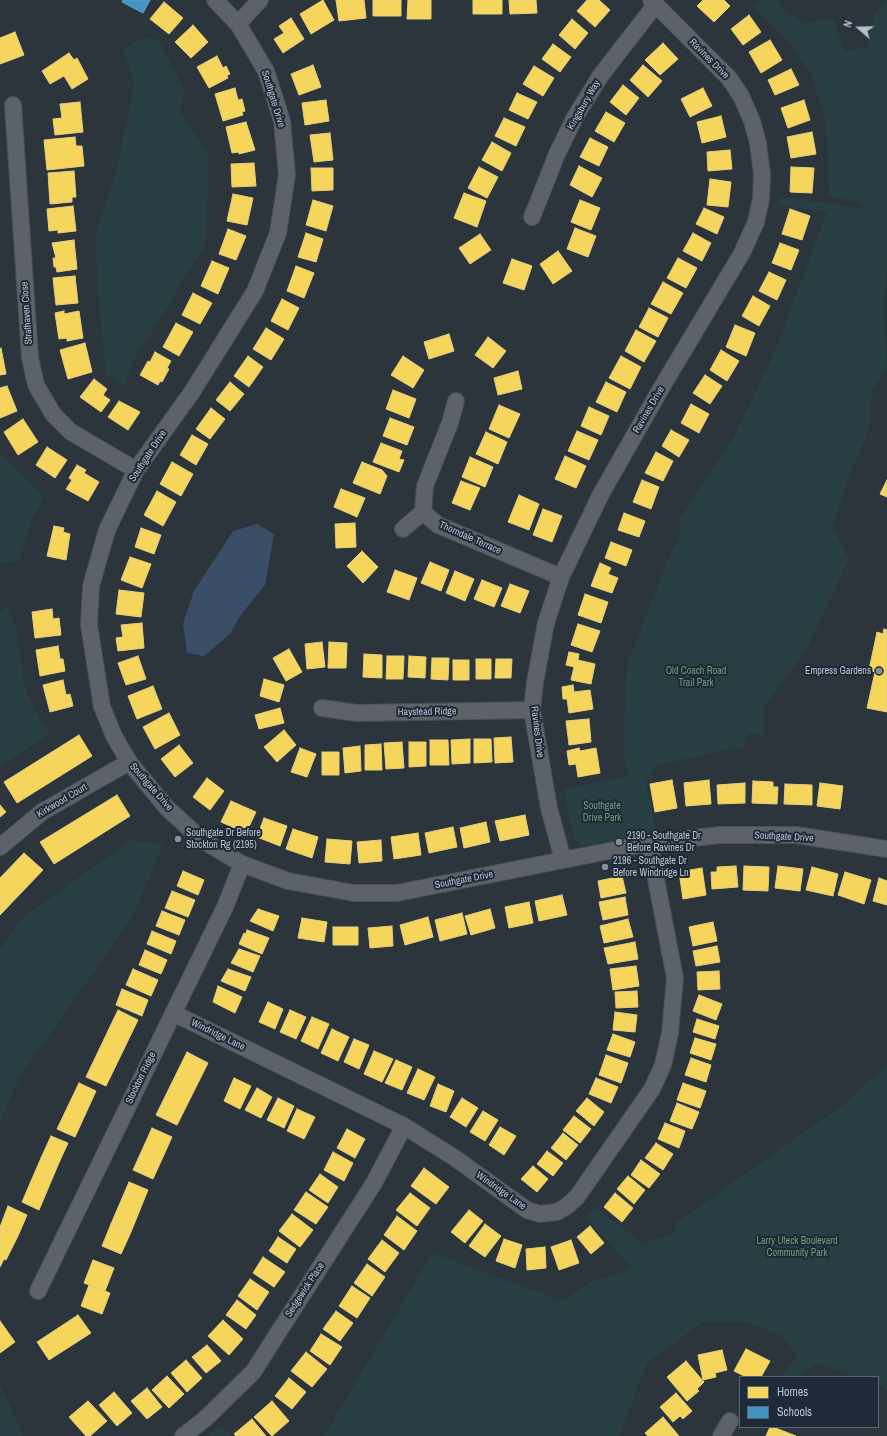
<!DOCTYPE html>
<html>
<head>
<meta charset="utf-8">
<style>
	body { margin:0 }
	#map { position:relative; width:887px; height:1436px; overflow:hidden; background:#2c343c; font-family:"Archivo Narrow",sans-serif }
	canvas { display:block }
	.legend { position:absolute; left:739px; top:1376px; width:140px; height:52px; box-sizing:border-box; background:#1e2a37; border:1px solid #5b6673; margin:0; padding:5px 7px; list-style:none; font-size:12px; color:#b7c0cc }
	.legend li { display:flex; align-items:center; gap:8px; height:20px }
	.legend b { width:20px; border:1px solid #5b6673 }
	.north { position:absolute; left:839px; top:8px; width:40px; height:40px; -webkit-text-stroke:3px #1e2a37; paint-order:stroke; rotate:290deg; font-size:11px; font-weight:700; line-height:16px; text-align:center; color:#b7c0cc }
	.north::after { content:''; display:block; margin:auto; width:14px; height:18px; background:#b7c0cc; clip-path:polygon(50% 0,100% 100%,50% 72%,0 100%) }
</style>
</head>
<body>
<div id="map">
<canvas width="887" height="1436"></canvas>
<ul class="legend">
<li><b style="height:11px;background:#f6d55c"></b>Homes</li>
<li><b style="height:11px;background:#4393c3"></b>Schools</li>
</ul>
<div class="north">N</div>
</div>
<script>
const g = document.querySelector('canvas').getContext('2d');
g.lineJoin = 'round';
function fillPath(path, color) {
  g.fillStyle = color;
  g.fill(path, 'evenodd');
}
function toPath(rows) {
  const path = new Path2D();
  for (const r of rows) {
    path.moveTo(r[0], r[1]);
    for (let i = 2; i < r.length; i += 2) path.lineTo(r[i], r[i + 1]);
  }
  return path;
}
function trace(path, color, width, dash) {
  g.strokeStyle = color;
  g.lineWidth = width;
  g.lineCap = dash ? 'butt' : 'round';
  g.setLineDash(dash || []);
  g.stroke(path);
}
function drawText(font, color, halo, rows, align = 'center') {
  g.font = font + ' "Archivo Narrow",sans-serif';
  g.lineWidth = 4;
  g.setLineDash([]);
  g.textBaseline = 'middle';
  g.strokeStyle = halo;
  g.fillStyle = color;
  for (const [text, x, y, turn = 0] of rows) {
    g.save();
    g.translate(x, y);
    g.rotate((+turn || 0) * Math.PI / 180);
    g.textAlign = isNaN(turn) ? turn : align;
    if (halo) g.strokeText(text, 0, 0);
    g.fillText(text, 0, 0);
    g.restore();
  }
}
fillPath(toPath([
	[758,0,779,0,785,12,806,23,834,18,844,51,867,47,874,14,887,0,887,266,884,305,887,369,872,390,869,431,849,476,833,528,849,559,807,649,764,707,764,735,748,734,743,747,657,765,646,783,656,832,583,846,574,839,564,789,628,776,623,747,627,664,669,557,679,539,680,519,734,437,774,353,827,212,778,205,779,197,861,208,861,203,829,196,826,122,811,75,787,40,752,6],
	[143,38,159,40,185,91,180,113,209,156,207,215,205,247,184,277,169,306,135,358,124,387,106,374,99,309,95,235,116,171,134,84,123,49],
	[0,454,44,497,30,523,20,561,0,563],
	[8,606,16,628,25,687,38,717,50,734,0,766,0,611],
	[131,840,163,844,133,916,20,1077,0,1122,0,949,21,919],
	[887,1064,887,1390,878,1384,878,1377,854,1377,816,1363,796,1377,780,1377,797,1356,783,1336,746,1322,704,1322,647,1362,620,1436,324,1436,432,1253,563,1301,591,1281,621,1273,632,1267,585,1217,594,1207,646,1245,648,1241,672,1235,677,1222,847,1102],
	[0,1384,23,1434,21,1436,0,1436],
	[218,1427,221,1430,224,1428,231,1436,209,1436]
]), '#284043');
fillPath(toPath([
	[257,524,274,534,265,585,240,616,230,634,204,656,187,653,183,624,194,591,233,531]
]), '#394f68');
const homes = toPath([
	[323,0,334,20,311,34,300,14,323,0],
	[336,0,364,0,366,18,339,21,336,0],
	[373,0,401,0,401,16,373,16,373,0],
	[408,0,431,0,431,19,407,19,408,0],
	[473,0,502,0,502,14,473,14,473,0],
	[509,0,536,0,537,13,510,14,509,0],
	[587,0,599,0,610,10,595,27,577,11,587,0],
	[703,0,724,0,730,6,714,22,697,6,703,0],
	[164,2,183,18,169,34,150,19,164,2],
	[749,15,761,32,743,45,731,29,749,15],
	[291,18,304,39,283,53,274,39,284,33,279,26,291,18],
	[572,19,588,33,575,49,559,35,572,19],
	[193,25,208,42,191,58,175,42,193,25],
	[15,32,24,55,0,64,0,38,15,32],
	[770,40,782,60,761,73,749,52,770,40],
	[663,43,678,59,660,75,645,60,663,43],
	[553,44,571,57,560,72,542,59,553,44],
	[69,53,74,60,77,58,88,79,72,89,64,76,50,84,42,71,69,53],
	[217,56,223,68,226,66,230,74,227,75,228,78,209,88,197,67,217,56],
	[313,65,321,87,299,95,291,74,313,65],
	[643,65,662,81,648,97,630,80,643,65],
	[534,66,554,78,543,96,523,84,534,66],
	[791,69,799,85,775,95,768,80,791,69],
	[623,85,639,98,626,115,610,102,623,85],
	[235,88,238,100,242,99,245,111,242,112,243,115,223,121,215,94,235,88],
	[703,88,712,106,690,117,681,99,703,88],
	[517,93,537,102,528,119,509,110,517,93],
	[326,100,329,121,305,125,302,103,326,100],
	[804,100,810,120,788,128,781,108,804,100],
	[80,102,83,132,55,135,53,119,62,118,60,104,80,102],
	[606,112,625,123,614,142,595,131,606,112],
	[721,116,726,137,702,143,697,122,721,116],
	[504,118,525,127,516,146,495,136,504,118],
	[246,122,255,150,239,154,239,152,232,153,226,127,246,122],
	[812,132,816,154,791,158,787,137,812,132],
	[330,133,333,160,314,162,310,135,330,133],
	[75,137,76,146,82,146,84,166,47,170,44,140,75,137],
	[590,138,608,147,599,166,580,157,590,138],
	[492,142,511,153,502,171,482,160,492,142],
	[730,150,732,169,708,171,707,152,730,150],
	[254,163,256,186,232,187,231,164,254,163],
	[579,166,602,178,592,197,570,185,579,166],
	[479,167,498,177,487,198,468,188,479,167],
	[791,167,814,168,812,193,790,192,791,167],
	[311,168,333,168,333,190,312,191,311,168],
	[74,171,76,197,72,197,72,202,50,204,48,173,74,171],
	[710,179,731,182,728,207,707,205,710,179],
	[464,193,486,201,477,227,454,218,464,193],
	[233,194,253,198,247,225,227,221,233,194],
	[313,200,333,206,326,231,306,225,313,200],
	[580,200,600,208,591,230,571,222,580,200],
	[73,206,76,231,58,233,58,230,49,231,47,209,73,206],
	[704,208,724,217,717,234,696,224,704,208],
	[790,209,810,216,802,240,782,234,790,209],
	[575,228,596,236,588,257,567,249,575,228],
	[228,229,246,236,236,260,219,254,228,229],
	[306,233,323,239,316,262,298,257,306,233],
	[693,233,711,243,702,261,683,251,693,233],
	[480,234,491,250,470,264,459,248,480,234],
	[74,240,77,269,57,272,56,267,54,267,53,258,56,258,52,243,74,240],
	[780,243,799,250,791,270,772,263,780,243],
	[558,251,572,271,553,284,540,264,558,251],
	[678,258,697,268,686,288,667,278,678,258],
	[512,259,532,266,524,290,503,283,512,259],
	[212,261,229,268,218,294,201,286,212,261],
	[296,266,314,273,304,298,287,291,296,266],
	[769,272,786,280,777,300,759,291,769,272],
	[75,276,78,303,56,305,53,278,75,276],
	[663,282,683,293,671,314,651,304,663,282],
	[193,293,212,303,200,324,182,315,193,293],
	[753,296,770,306,759,326,742,316,753,296],
	[282,299,299,308,288,330,271,321,282,299],
	[649,308,668,318,658,337,639,327,649,308],
	[64,311,64,314,79,311,83,338,67,341,67,338,59,339,55,313,64,311],
	[176,323,193,332,179,356,163,347,176,323],
	[735,325,755,333,746,356,726,347,735,325],
	[266,328,284,339,271,360,253,349,266,328],
	[636,330,656,341,644,362,625,351,636,330],
	[449,334,454,351,429,359,424,342,449,334],
	[488,337,506,351,493,368,475,355,488,337],
	[85,343,92,372,68,379,60,350,85,343],
	[1,348,6,374,0,375,0,349,1,348],
	[721,350,739,361,727,381,710,370,721,350],
	[155,352,171,361,167,368,169,369,162,382,160,381,158,385,140,375,148,361,150,362,155,352],
	[248,356,263,367,249,387,234,376,248,356],
	[403,356,424,370,413,388,391,375,403,356],
	[621,356,641,367,630,389,609,378,621,356],
	[518,371,522,389,498,395,494,378,518,371],
	[705,375,722,386,710,404,693,393,705,375],
	[94,379,107,389,103,395,110,400,101,412,80,397,94,379],
	[230,382,244,394,230,411,216,400,230,382],
	[606,382,626,392,617,412,596,402,606,382],
	[7,386,17,411,0,418,0,388,7,386],
	[393,390,416,399,409,418,386,409,393,390],
	[119,401,140,412,128,430,108,417,119,401],
	[691,404,709,414,699,433,681,423,691,404],
	[499,405,520,414,509,438,489,429,499,405],
	[589,407,609,416,601,435,581,426,589,407],
	[211,408,225,419,210,439,196,429,211,408],
	[390,418,414,427,407,445,383,436,390,418],
	[23,419,38,442,18,455,4,432,23,419],
	[671,430,689,440,679,457,662,446,671,430],
	[577,431,598,440,589,460,568,451,577,431],
	[486,432,507,442,498,464,476,454,486,432],
	[192,435,208,444,196,465,180,455,192,435],
	[381,443,402,451,399,459,404,460,399,472,373,462,381,443],
	[47,447,67,460,55,478,36,465,47,447],
	[656,452,673,461,663,481,645,473,656,452],
	[565,456,586,466,576,488,555,479,565,456],
	[470,457,493,467,485,487,462,477,470,457],
	[172,462,193,474,181,496,160,484,172,462],
	[362,462,382,470,387,476,380,494,353,483,362,462],
	[77,465,86,470,84,473,99,482,88,501,66,489,72,480,69,478,77,465],
	[642,480,659,487,651,509,633,502,642,480],
	[887,480,887,497,880,494,887,480],
	[461,481,480,488,470,510,452,503,461,481],
	[341,489,365,498,357,517,334,507,341,489],
	[157,491,176,502,163,526,144,515,157,491],
	[519,495,539,504,529,530,508,522,519,495],
	[543,509,562,516,552,542,533,535,543,509],
	[624,513,645,521,639,537,618,530,624,513],
	[355,523,356,547,336,548,335,524,355,523],
	[54,526,64,528,63,532,70,534,66,560,47,556,54,526],
	[141,528,161,535,154,554,135,547,141,528],
	[611,542,632,550,626,566,605,558,611,542],
	[362,551,378,567,363,583,347,566,362,551],
	[130,557,151,564,142,588,121,580,130,557],
	[430,562,449,570,441,591,421,583,430,562],
	[600,563,611,568,608,574,618,578,612,593,591,586,600,563],
	[395,570,417,578,409,600,387,592,395,570],
	[455,571,474,579,465,601,446,593,455,571],
	[482,580,502,588,494,607,474,599,482,580],
	[510,584,529,591,520,613,501,606,510,584],
	[119,590,144,593,141,617,116,614,119,590],
	[585,594,608,602,601,623,578,615,585,594],
	[52,609,53,619,59,618,61,635,35,638,32,612,52,609],
	[142,623,144,648,118,651,116,638,123,637,121,625,142,623],
	[578,624,600,631,592,652,571,645,578,624],
	[884,629,887,630,887,712,867,708,875,672,869,670,877,632,883,634,884,629],
	[322,642,325,667,307,669,305,644,322,642],
	[329,642,347,643,346,668,328,668,329,642],
	[58,646,60,659,63,659,65,671,40,676,36,650,58,646],
	[289,649,302,672,286,681,273,658,289,649],
	[569,652,579,654,578,660,595,664,591,684,571,680,574,667,566,665,569,652],
	[364,654,382,655,382,678,363,677,364,654],
	[138,656,146,679,126,685,118,663,138,656],
	[387,656,404,656,403,679,386,679,387,656],
	[409,656,426,657,425,678,408,677,409,656],
	[432,658,449,658,448,680,431,679,432,658],
	[476,659,491,659,491,679,476,679,476,659],
	[496,659,512,659,511,678,495,678,496,659],
	[453,660,469,660,469,680,453,680,453,660],
	[264,679,284,685,279,702,260,696,264,679],
	[63,680,66,695,70,694,73,706,50,712,43,685,63,680],
	[573,685,574,692,590,690,593,709,569,713,567,699,563,699,562,687,573,685],
	[153,686,162,709,137,719,128,696,153,686],
	[280,708,284,723,259,729,255,715,280,708],
	[169,713,180,735,155,749,143,727,169,713],
	[589,719,591,742,569,745,566,721,589,719],
	[284,730,296,745,277,762,264,747,284,730],
	[79,735,92,756,17,803,4,782,79,735],
	[511,737,513,762,495,763,494,738,511,737],
	[470,739,470,763,452,764,451,740,470,739],
	[474,739,491,739,492,762,474,763,474,739],
	[430,740,448,740,449,765,430,765,430,740],
	[402,742,404,768,386,769,384,743,402,742],
	[409,742,426,742,426,766,409,767,409,742],
	[381,744,382,770,365,770,365,745,381,744],
	[179,745,193,763,175,777,161,759,179,745],
	[360,746,361,771,345,773,343,748,360,746],
	[300,748,316,754,307,777,291,772,300,748],
	[579,748,580,751,596,748,600,773,578,777,576,764,569,765,567,751,579,748],
	[322,752,339,752,339,775,322,775,322,752],
	[207,778,224,791,210,810,193,797,207,778],
	[672,780,677,808,655,812,650,784,672,780],
	[709,780,711,804,686,806,684,783,709,780],
	[753,781,773,782,773,787,778,787,777,804,752,803,753,781],
	[745,783,745,803,718,804,717,785,745,783],
	[820,783,843,786,840,809,817,806,820,783],
	[785,784,812,785,812,805,784,804,785,784],
	[117,795,130,816,54,864,40,842,117,795],
	[231,801,256,812,246,833,221,822,231,801],
	[0,805,6,812,0,817,0,805],
	[525,815,529,835,500,841,495,821,525,815],
	[264,818,287,826,280,846,257,837,264,818],
	[486,822,490,842,464,848,460,828,486,822],
	[453,827,457,847,429,853,425,833,453,827],
	[293,829,318,837,312,858,286,849,293,829],
	[418,833,421,855,394,859,391,837,418,833],
	[327,839,352,841,350,864,325,862,327,839],
	[381,840,382,861,359,863,357,842,381,840],
	[24,853,43,870,0,915,0,878,24,853],
	[736,866,738,887,712,889,711,872,717,872,717,867,736,866],
	[744,866,769,867,768,891,743,890,744,866],
	[778,866,803,869,800,891,775,888,778,866],
	[812,867,838,874,833,896,806,890,812,867],
	[702,868,706,895,683,899,679,872,702,868],
	[183,871,204,880,198,895,177,886,183,871],
	[845,872,871,880,864,904,838,895,845,872],
	[622,876,626,893,601,898,598,881,622,876],
	[879,878,887,881,887,905,873,901,879,878],
	[172,891,195,900,188,917,165,908,172,891],
	[562,895,567,915,539,921,535,901,562,895],
	[625,897,628,915,603,920,599,902,625,897],
	[529,902,533,923,509,928,505,907,529,902],
	[258,909,279,916,273,931,250,921,258,909],
	[490,909,495,928,471,935,465,916,490,909],
	[162,911,185,920,179,935,156,926,162,911],
	[462,913,467,934,440,941,435,920,462,913],
	[428,917,433,937,405,945,400,925,428,917],
	[302,918,327,922,324,942,298,938,302,918],
	[628,919,633,937,604,943,600,926,628,919],
	[713,922,717,941,693,946,689,927,713,922],
	[392,926,393,946,370,948,368,928,392,926],
	[333,927,358,927,358,945,333,945,333,927],
	[247,930,269,938,262,954,239,944,244,933,246,934,247,930],
	[152,931,176,941,171,954,147,944,152,931],
	[635,942,638,959,608,964,604,948,635,942],
	[717,946,720,962,696,966,693,951,717,946],
	[239,949,260,956,253,972,231,963,239,949],
	[145,950,167,960,161,974,139,965,145,950],
	[636,966,639,986,613,990,610,969,636,966],
	[133,969,158,980,151,996,126,985,133,969],
	[228,969,251,977,245,991,221,981,228,969],
	[719,971,720,989,698,990,697,972,719,971],
	[218,986,242,997,235,1013,213,1002,218,986],
	[122,989,148,1000,142,1016,116,1005,122,989],
	[637,991,638,1007,616,1008,615,992,637,991],
	[699,995,722,1004,716,1020,693,1011,699,995],
	[268,1002,283,1009,275,1029,259,1022,268,1002],
	[118,1010,138,1020,106,1086,86,1077,118,1010],
	[290,1010,306,1017,296,1039,280,1032,290,1010],
	[615,1012,637,1015,635,1032,613,1030,615,1012],
	[312,1017,329,1024,318,1049,301,1041,312,1017],
	[697,1019,719,1026,715,1039,693,1032,697,1019],
	[332,1029,349,1037,338,1061,321,1053,332,1029],
	[613,1034,635,1042,630,1057,607,1050,613,1034],
	[695,1038,716,1044,711,1060,690,1053,695,1038],
	[354,1039,369,1045,359,1069,344,1062,354,1039],
	[374,1051,393,1059,382,1082,364,1074,374,1051],
	[187,1052,208,1063,177,1125,156,1115,187,1052],
	[606,1055,628,1063,621,1083,599,1075,606,1055],
	[691,1058,711,1065,706,1082,685,1075,691,1058],
	[396,1060,412,1067,402,1090,385,1083,396,1060],
	[418,1069,435,1077,424,1100,407,1093,418,1069],
	[234,1078,251,1086,240,1109,224,1101,234,1078],
	[596,1078,618,1087,611,1103,589,1094,596,1078],
	[79,1083,96,1091,75,1137,57,1129,79,1083],
	[683,1083,706,1091,700,1108,677,1100,683,1083],
	[438,1084,454,1091,446,1112,430,1106,438,1084],
	[257,1088,272,1097,261,1118,245,1110,257,1088],
	[278,1098,294,1106,284,1128,267,1120,278,1098],
	[462,1098,478,1108,466,1127,450,1117,462,1098],
	[587,1098,604,1112,594,1126,576,1111,587,1098],
	[677,1103,699,1112,692,1129,670,1121,677,1103],
	[297,1109,315,1117,304,1139,287,1131,297,1109],
	[483,1111,498,1120,485,1141,470,1132,483,1111],
	[574,1116,591,1129,580,1143,563,1130,574,1116],
	[665,1123,685,1131,679,1148,658,1139,665,1123],
	[500,1127,516,1136,504,1155,489,1145,500,1127],
	[152,1128,172,1137,153,1179,133,1170,152,1128],
	[347,1129,365,1139,355,1158,337,1148,347,1129],
	[563,1133,578,1145,566,1160,551,1148,563,1133],
	[51,1136,68,1143,58,1165,41,1158,51,1136],
	[656,1143,673,1154,663,1170,645,1158,656,1143],
	[547,1151,563,1163,553,1176,537,1164,547,1151],
	[333,1152,353,1163,344,1181,324,1170,333,1152],
	[41,1158,58,1165,39,1210,22,1202,41,1158],
	[641,1160,660,1174,649,1188,631,1175,641,1160],
	[533,1166,548,1179,537,1192,521,1179,533,1166],
	[424,1168,449,1187,436,1204,411,1186,424,1168],
	[320,1174,338,1187,328,1203,309,1190,320,1174],
	[628,1176,645,1190,634,1204,617,1189,628,1176],
	[129,1182,148,1190,131,1232,111,1224,129,1182],
	[306,1192,328,1207,316,1224,294,1210,306,1192],
	[410,1193,430,1208,417,1226,396,1210,410,1193],
	[615,1193,633,1208,622,1222,604,1207,615,1193],
	[8,1206,27,1215,18,1236,0,1227,8,1206],
	[469,1210,483,1221,465,1243,451,1232,469,1210],
	[292,1214,313,1230,300,1247,279,1231,292,1214],
	[397,1216,417,1231,404,1250,384,1235,397,1216],
	[111,1224,131,1232,121,1254,102,1246,111,1224],
	[485,1224,501,1236,485,1257,469,1246,485,1224],
	[590,1226,604,1243,591,1254,577,1237,590,1226],
	[0,1227,18,1236,6,1260,4,1259,0,1267,0,1227],
	[278,1237,296,1249,287,1263,269,1251,278,1237],
	[504,1239,522,1245,515,1268,496,1261,504,1239],
	[382,1240,399,1253,385,1272,368,1259,382,1240],
	[571,1240,579,1263,559,1270,551,1247,571,1240],
	[545,1247,546,1268,527,1270,526,1249,545,1247],
	[263,1257,285,1272,274,1287,253,1273,263,1257],
	[93,1260,114,1268,105,1291,84,1283,93,1260],
	[367,1264,385,1277,372,1296,354,1283,367,1264],
	[250,1279,269,1292,257,1310,238,1296,250,1279],
	[89,1285,110,1293,102,1314,81,1306,89,1285],
	[352,1286,370,1298,357,1318,339,1306,352,1286],
	[237,1300,256,1315,246,1329,226,1315,237,1300],
	[336,1311,353,1323,340,1341,323,1329,336,1311],
	[78,1315,91,1333,49,1360,37,1342,78,1315],
	[223,1320,243,1339,229,1355,208,1336,223,1320],
	[0,1321,15,1342,0,1353,0,1321],
	[321,1334,342,1347,330,1365,310,1351,321,1334],
	[207,1345,221,1361,206,1373,192,1357,207,1345],
	[746,1349,770,1361,761,1377,746,1377,734,1371,746,1349],
	[722,1350,727,1370,715,1373,716,1377,703,1380,698,1355,722,1350],
	[306,1352,327,1369,312,1387,291,1371,306,1352],
	[186,1360,202,1378,187,1392,171,1373,186,1360],
	[686,1361,704,1382,697,1389,699,1391,687,1401,667,1377,686,1361],
	[167,1376,184,1394,169,1408,152,1390,167,1376],
	[289,1378,306,1392,292,1409,275,1396,289,1378],
	[147,1388,162,1407,147,1419,131,1401,147,1388],
	[114,1392,132,1413,117,1426,99,1405,114,1392],
	[676,1393,692,1411,683,1419,680,1416,673,1422,660,1407,676,1393],
	[88,1401,107,1421,90,1436,86,1436,69,1417,88,1401],
	[272,1401,289,1421,272,1436,254,1417,272,1401],
	[663,1417,679,1436,648,1436,645,1433,663,1417],
	[252,1419,266,1436,236,1436,234,1434,252,1419],
	[770,1427,773,1427,796,1436,766,1436,770,1427]
]);
fillPath(homes, '#f6d55c');
trace(homes, '#e3cf7e', 1);
const schools = toPath([
	[123,0,150,0,143,13,122,2,123,0]
]);
fillPath(schools, '#4393c3');
trace(schools, '#66a0c6', 1);
const minor = toPath([
	[215,0,238,24,266,71,282,121,287,175,278,233,255,291,192,392,136,470,107,530,91,586,89,625,102,707,114,736,129,762,167,808,202,840,242,864,288,881,354,893,397,893,649,843,720,835,796,835,887,849],
	[238,24,260,0],
	[13,105,30,358,36,385,53,414,71,432,136,470],
	[532,217,557,154,575,117,601,75,656,4],
	[456,401,450,423,425,486,423,512,438,525,561,577],
	[403,529,423,512],
	[322,708,357,713,532,710],
	[0,847,42,812,129,762],
	[563,860,549,808,532,710,535,682,546,623,561,577,601,494,663,385,742,253,756,222,761,199,762,174,758,143,752,121,741,96,729,78,651,0],
	[173,1013,404,1126,455,1158,527,1210,540,1214,557,1212,567,1206,577,1197,652,1089,663,1065,670,1033,675,978,649,843],
	[38,1291,225,907,242,864],
	[183,1436,205,1419,253,1372,374,1183,404,1126],
	[721,1436,730,1421]
]);
trace(minor, '#4a5056', 18);
trace(minor, '#5d6269', 16);
for (const [x, y, r, color] of [
	[879,671,4,"#868f9a"],
	[178,839,4,"#868f9a"],
	[619,842,4,"#868f9a"],
	[605,867,4,"#868f9a"]
]) {
  const dot = new Path2D();
  dot.arc(x, y, r, 0, 2 * Math.PI);
  g.fillStyle = color;
  g.fill(dot);
  trace(dot, '#1e2a37', 1.5);
}
drawText('10px', '#b7c0cc', '#1e2a37', [
	["Ravines Drive",709,59,45],
	["Southgate Drive",273,99,73],
	["Kingsbury Way",584,105,-60],
	["Strathaven Close",27,313,-94],
	["Ravines Drive",649,410,-60],
	["Southgate Drive",148,456,-57],
	["Thorndale Terrace",470,538,24],
	["Haystead Ridge",427,712,-1],
	["Ravines Drive",537,732,83],
	["Southgate Drive",151,787,49],
	["Kirkwood Court",62,801,-31],
	["Southgate Drive",784,837,3],
	["Southgate Drive",464,880,-11],
	["Windridge Lane",218,1035,26],
	["Stockton Ridge",141,1078,-64],
	["Windridge Lane",501,1191,35],
	["Sedgewick Place",305,1290,-57]
]);
drawText('10px', '#6d9e75', '#1e2a37', [
	["Old Coach Road",696,671],
	["Trail Park",696,683],
	["Southgate",602,806],
	["Drive Park",602,818],
	["Larry Uteck Boulevard",797,1241],
	["Community Park",797,1253]
]);
drawText('10px', '#b7c0cc', '#1e2a37', [
	["Empress Gardens",871,671,"right"],
	["Southgate Dr Before",186,833],
	["Stockton Rg (2195)",186,845],
	["2190 - Southgate Dr",627,836],
	["Before Ravines Dr",627,848],
	["2196 - Southgate Dr",613,861],
	["Before Windridge Ln",613,873]
], 'left');
</script>
</body>
</html>
